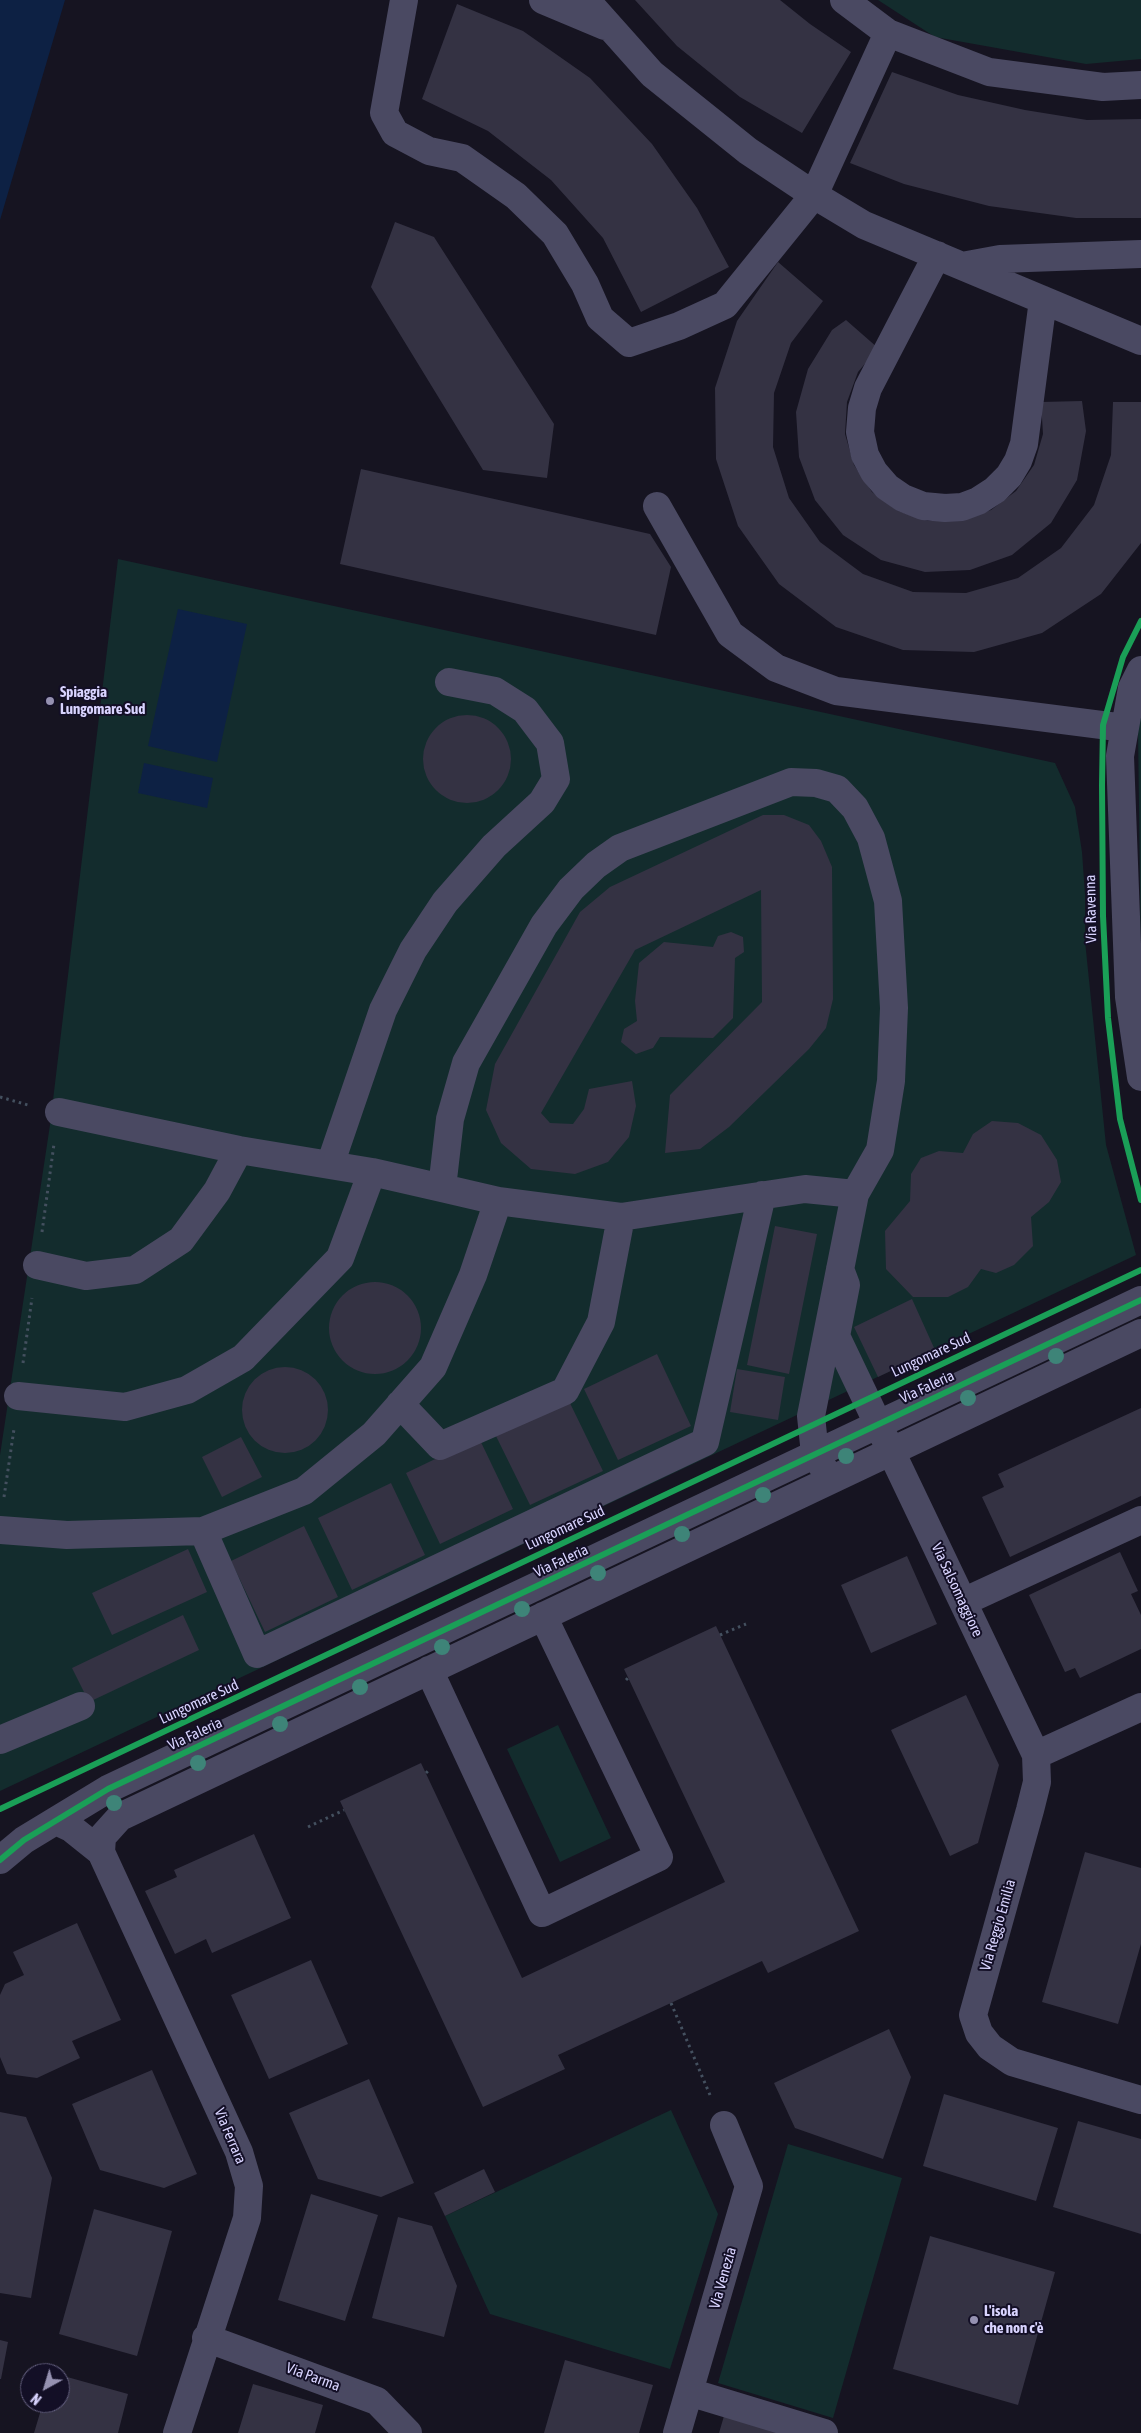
<!DOCTYPE html>
<html>
<head>
<meta charset="utf-8">
<style>
	body { margin:0 }
	#map { position:relative; width:1141px; height:2433px; overflow:hidden; background:#161421; font-family:"Asap Condensed",sans-serif }
	canvas { display:block }
	.north { position:absolute; left:20px; top:2363px; width:50px; height:50px; box-sizing:border-box; background:#130f26; border:1px solid #625e7d; border-radius:50%; rotate:219deg; font-size:14px; font-weight:700; line-height:20px; text-align:center; color:#d9d4ff }
	.north::after { content:''; display:block; margin:auto; width:18px; height:22px; background:#9591b1; clip-path:polygon(50% 0,100% 100%,50% 72%,0 100%) }
</style>
</head>
<body>
<div id="map">
<canvas width="1141" height="2433"></canvas>
<div class="north">N</div>
</div>
<script>
const g = document.querySelector('canvas').getContext('2d');
g.lineJoin = 'round';
function fillPath(path, color) {
  g.fillStyle = color;
  g.fill(path, 'evenodd');
}
function toPath(rows) {
  const path = new Path2D();
  for (const r of rows) {
    if (r.length === 3) {
      path.moveTo(r[0] + r[2], r[1]);
      path.arc(r[0], r[1], r[2], 0, 2 * Math.PI);
      continue;
    }
    path.moveTo(r[0], r[1]);
    for (let i = 2; i < r.length; i += 2) path.lineTo(r[i], r[i + 1]);
  }
  return path;
}
function trace(path, color, width, dash) {
  g.strokeStyle = color;
  g.lineWidth = width;
  g.lineCap = dash ? 'butt' : 'round';
  g.setLineDash(dash || []);
  g.stroke(path);
}
function drawText(font, color, halo, rows, align = 'center') {
  g.font = font + ' "Asap Condensed",sans-serif';
  g.lineWidth = 4;
  g.setLineDash([]);
  g.textBaseline = 'middle';
  g.strokeStyle = halo;
  g.fillStyle = color;
  for (const [text, x, y, turn = 0] of rows) {
    g.save();
    g.translate(x, y);
    g.rotate((+turn || 0) * Math.PI / 180);
    g.textAlign = isNaN(turn) ? turn : align;
    if (halo) g.strokeText(text, 0, 0);
    g.fillText(text, 0, 0);
    g.restore();
  }
}
fillPath(toPath([
	[878,0,1141,0,1141,59,1086,64,935,37],
	[118,559,1055,763,1075,807,1082,852,1085,895,1085,941,1106,1145,1136,1255,0,1791,0,1455,50,1125],
	[1141,697,1141,965,1138,726],
	[558,1725,611,1838,560,1862,507,1749],
	[671,2110,718,2214,670,2369,490,2314,445,2216],
	[788,2144,902,2178,833,2418,718,2383]
]), '#132c2d');
fillPath(toPath([
	[0,0,65,0,0,220],
	[178,609,247,624,217,762,148,746],
	[144,763,213,778,207,808,138,793]
]), '#0d2144');
fillPath(toPath([
	[635,0,780,0,810,24,851,52,802,133,740,97,677,46],
	[457,4,523,31,590,78,652,144,697,208,729,267,641,312,603,238,551,180,488,131,422,99],
	[892,72,958,95,1025,110,1087,120,1141,119,1141,218,1076,218,989,206,904,184,850,163],
	[395,222,434,237,554,424,547,478,483,470,371,287],
	[778,262,823,301,791,343,774,393,773,447,789,498,820,542,863,574,913,592,966,593,1018,578,1061,548,1094,505,1111,455,1113,402,1141,402,1141,543,1101,594,1042,633,974,652,903,650,836,627,779,584,738,526,716,459,715,388,737,321],
	[846,320,878,348,858,372,847,402,845,434,854,465,872,492,898,511,928,521,960,521,991,510,1016,491,1034,465,1043,434,1041,402,1082,401,1086,431,1077,480,1051,523,1012,555,970,570,925,572,881,560,843,535,815,500,799,457,796,412,808,369,832,330],
	[361,469,650,534,671,567,656,635,340,564],
	[467,759,44],
	[763,815,784,815,809,825,821,841,832,867,833,999,826,1028,809,1049,729,1127,700,1149,665,1153,670,1095,762,1002,761,890,635,950,541,1113,550,1123,573,1124,584,1109,589,1089,632,1081,636,1106,629,1137,608,1162,575,1174,531,1169,501,1143,486,1110,495,1064,580,912,610,887],
	[731,932,743,937,744,952,735,958,733,1018,713,1038,660,1037,653,1048,636,1054,621,1042,624,1029,637,1021,635,1001,639,963,664,942,713,947,718,936],
	[992,1121,1018,1123,1041,1135,1057,1160,1061,1182,1049,1202,1031,1217,1033,1246,1014,1265,996,1273,981,1269,968,1287,948,1297,913,1297,886,1269,885,1231,910,1201,911,1174,921,1158,939,1151,963,1153,973,1134],
	[775,1226,817,1234,789,1374,747,1365],
	[375,1328,46],
	[912,1299,935,1350,878,1377,854,1327],
	[657,1354,691,1426,618,1460,584,1389],
	[285,1410,43],
	[737,1369,785,1377,778,1420,730,1412],
	[568,1399,603,1471,530,1505,495,1434],
	[1141,1408,1141,1496,1010,1557,982,1497,1004,1487,998,1474],
	[241,1437,262,1477,222,1497,202,1457],
	[479,1438,513,1509,440,1544,406,1473],
	[391,1483,425,1555,352,1590,318,1518],
	[304,1526,338,1597,265,1632,231,1561],
	[188,1549,207,1592,112,1635,92,1593],
	[1120,1552,1138,1591,1131,1594,1141,1615,1141,1649,1080,1678,1075,1668,1065,1672,1029,1595],
	[907,1556,937,1624,871,1653,841,1585],
	[183,1615,199,1650,89,1702,72,1668],
	[716,1626,859,1931,768,1973,762,1961,558,2055,565,2069,483,2107,340,1801,421,1763,522,1978,725,1882,624,1669],
	[966,1695,999,1765,978,1843,950,1856,891,1730],
	[254,1834,291,1918,212,1953,206,1939,175,1954,145,1891,177,1877,174,1870],
	[1085,1852,1141,1868,1141,1944,1118,2024,1042,2002],
	[77,1923,121,2020,72,2041,80,2058,37,2078,7,2074,0,2057,0,1995,5,1984,24,1975,13,1952],
	[311,1960,348,2044,269,2079,231,1995],
	[889,2029,911,2077,883,2159,795,2128,774,2083],
	[152,2070,197,2174,164,2188,100,2170,72,2104],
	[369,2079,414,2183,381,2197,318,2179,289,2113],
	[944,2094,1058,2128,1036,2201,923,2166],
	[0,2112,26,2117,52,2178,31,2298,0,2293],
	[1078,2121,1141,2139,1141,2234,1053,2207],
	[484,2169,495,2192,445,2216,434,2193],
	[311,2194,378,2215,345,2321,278,2300],
	[94,2209,172,2231,137,2356,59,2334],
	[398,2217,432,2226,457,2286,444,2337,372,2318],
	[930,2236,1055,2272,1018,2405,893,2369],
	[0,2340,8,2342,1,2379,0,2379],
	[565,2360,653,2385,639,2433,544,2433],
	[60,2375,128,2394,118,2433,34,2433,43,2403,60,2403],
	[253,2384,323,2405,315,2433,238,2433],
	[724,2416,779,2433,719,2433]
]), '#343243');
trace(toPath([
	[0,1097,28,1105],
	[42,1232,54,1144],
	[23,1363,32,1298],
	[4,1497,14,1429],
	[720,1635,746,1624],
	[626,1680,628,1678],
	[426,1773,428,1771],
	[308,1827,344,1810],
	[671,2003,710,2095]
]), '#44505f', 3, [2.5, 4]);
trace(toPath([
	[404,0,384,113,395,133,429,151,462,158,516,196,555,234,585,284,600,318,629,343,679,326,725,305,814,195,888,33],
	[543,0,605,26],
	[586,0,652,74,748,151,814,195,864,225,1141,341],
	[844,0,888,33,989,72,1103,87,1141,85],
	[937,255,868,388,862,408,860,432,865,455,874,472,887,487,903,498,923,506,945,508,962,507,978,501,995,490,1009,476,1018,461,1024,444,1043,300],
	[962,266,1000,259,1141,254],
	[657,506,730,634,776,668,836,691,1125,728],
	[1141,670,1132,688,1120,756,1129,997,1141,1077],
	[59,1112,239,1150,372,1172,442,1188,498,1201,621,1217,805,1189,855,1194,880,1150,891,1081,894,1008,888,901,871,838,855,808,837,789,816,783,791,782,620,848,596,865,571,889,544,925,466,1063,450,1119,442,1188],
	[330,1165,383,1010,413,950,445,902,494,846,542,802,556,779,550,743,525,710,495,691,449,682],
	[37,1265,86,1276,135,1270,181,1240,217,1191,239,1150],
	[840,1269,846,1285,836,1336,1036,1755,1037,1782,1030,1810,973,2015,979,2033,990,2047,1012,2062,1141,2100],
	[18,1396,125,1407,187,1390,243,1358,340,1258,372,1172],
	[400,1404,440,1446,565,1391,601,1322,621,1217],
	[824,1469,815,1454,811,1416,855,1194],
	[0,1530,67,1535,203,1531,304,1491,374,1434,433,1367,473,1275,498,1201],
	[203,1531,257,1654,705,1442,762,1195],
	[963,1602,1141,1520],
	[429,1670,542,1913,659,1857,543,1616],
	[0,1740,81,1706],
	[1036,1755,1141,1707],
	[56,1821,71,1828,101,1852,239,2152,249,2186,247,2218,177,2433],
	[101,1852,102,1837,120,1817,1141,1333],
	[0,1860,24,1840,108,1789,1141,1300],
	[206,2338,377,2401,408,2433],
	[689,2392,824,2433],
	[677,2433,749,2186,724,2125]
]), '#4a4962', 28);
trace(toPath([
	[1141,621,1123,657,1103,725,1102,785,1103,916,1108,1018,1120,1119,1141,1200],
	[0,1809,1141,1270],
	[0,1860,24,1840,108,1789,1141,1300]
]), '#1a9f57', 6);
g.fillStyle = '#3e8478';
for (const [x, y] of [
	[1056,1356],
	[968,1398],
	[846,1456],
	[763,1495],
	[682,1534],
	[598,1573],
	[522,1609],
	[442,1647],
	[360,1687],
	[280,1724],
	[198,1763],
	[114,1803]
]) {
  g.beginPath();
  g.arc(x, y, 8, 0, 2 * Math.PI);
  g.fill();
}
for (const [x, y, r, color] of [
	[50,701,5,"#9591b1"],
	[974,2320,5,"#9591b1"]
]) {
  const dot = new Path2D();
  dot.arc(x, y, r, 0, 2 * Math.PI);
  g.fillStyle = color;
  g.fill(dot);
  trace(dot, '#130f26', 2);
}
drawText('bold 15px', '#d9d4ff', '#130f26', [
	["Spiaggia",60,692],
	["Lungomare Sud",60,709],
	["L'isola",984,2311],
	["che non c'è",984,2328]
], 'left');
drawText('15px', '#d9d4ff', '#130f26', [
	["Via Ravenna",1091,909,-91],
	["Lungomare Sud",931,1355,-25],
	["Via Faleria",927,1387,-25],
	["Lungomare Sud",565,1528,-25],
	["Via Faleria",561,1561,-25],
	["Via Salsomaggiore",957,1590,65],
	["Lungomare Sud",199,1702,-25],
	["Via Faleria",195,1734,-25],
	["Via Reggio Emilia",998,1925,-74],
	["Via Ferrara",230,2136,67],
	["Via Venezia",723,2278,-74],
	["Via Parma",313,2377,20]
]);
</script>
</body>
</html>
